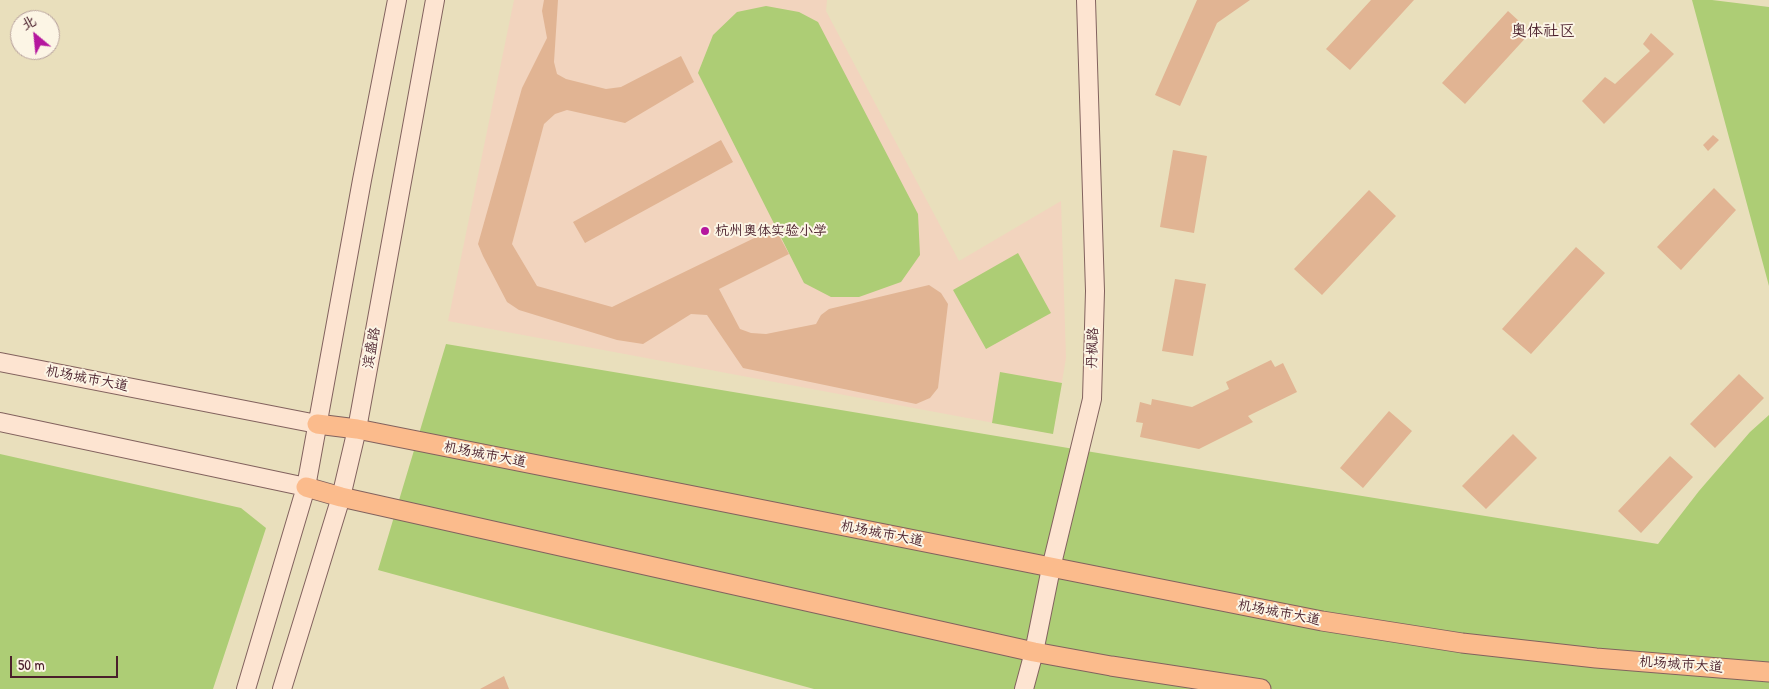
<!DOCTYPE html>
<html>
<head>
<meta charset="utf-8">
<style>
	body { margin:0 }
	#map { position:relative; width:1769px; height:689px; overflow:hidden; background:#e9dfbc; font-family:"Patrick Hand","LXGW WenKai TC",sans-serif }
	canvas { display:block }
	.north { position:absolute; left:10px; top:10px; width:50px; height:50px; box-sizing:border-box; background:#fcf5e5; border:1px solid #b59f9b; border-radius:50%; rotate:332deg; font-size:14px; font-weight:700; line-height:20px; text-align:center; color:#4a1f2b }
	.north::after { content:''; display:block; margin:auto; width:18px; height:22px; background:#b5179e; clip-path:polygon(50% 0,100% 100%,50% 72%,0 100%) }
	.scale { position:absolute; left:10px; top:656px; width:108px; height:22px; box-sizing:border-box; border:2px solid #4a1f2b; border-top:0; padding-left:6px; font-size:15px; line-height:18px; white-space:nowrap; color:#4a1f2b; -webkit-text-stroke:4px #fcf5e5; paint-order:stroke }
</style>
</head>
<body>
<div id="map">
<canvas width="1769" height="689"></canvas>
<div class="north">北</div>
<div class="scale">50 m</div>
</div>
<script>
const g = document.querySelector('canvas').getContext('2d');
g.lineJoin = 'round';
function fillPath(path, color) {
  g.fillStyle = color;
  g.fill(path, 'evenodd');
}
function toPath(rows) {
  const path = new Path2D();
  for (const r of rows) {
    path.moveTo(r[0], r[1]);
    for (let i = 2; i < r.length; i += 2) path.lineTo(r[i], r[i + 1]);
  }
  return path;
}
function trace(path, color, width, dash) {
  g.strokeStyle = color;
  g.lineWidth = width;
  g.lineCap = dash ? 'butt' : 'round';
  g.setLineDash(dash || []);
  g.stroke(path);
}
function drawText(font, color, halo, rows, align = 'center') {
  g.font = font + ' "Patrick Hand","LXGW WenKai TC",sans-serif';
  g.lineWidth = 4;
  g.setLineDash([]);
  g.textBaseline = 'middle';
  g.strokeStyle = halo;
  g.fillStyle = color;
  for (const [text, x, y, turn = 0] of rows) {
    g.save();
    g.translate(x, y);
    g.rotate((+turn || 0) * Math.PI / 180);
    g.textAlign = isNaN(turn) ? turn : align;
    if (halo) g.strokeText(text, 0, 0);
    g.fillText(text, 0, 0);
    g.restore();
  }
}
fillPath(toPath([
	[514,0,827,0,826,11,959,261,1061,201,1066,358,1053,434,448,321]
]), '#f2d4be');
fillPath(toPath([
	[1692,0,1712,0,1769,7,1769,286],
	[766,6,799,12,818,22,918,214,920,255,901,282,859,297,831,297,804,283,698,73,713,35,737,12],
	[1018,253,1051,313,986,349,953,290],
	[446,344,1128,458,1658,544,1699,491,1750,432,1769,415,1769,689,814,689,378,570],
	[1000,372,1062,383,1053,434,992,423],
	[0,454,241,508,266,528,213,689,0,689]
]), '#adcd75');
fillPath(toPath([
	[544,0,558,0,554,62,557,74,566,79,606,89,621,87,681,56,694,82,625,123,567,110,555,114,544,124,512,244,537,286,612,307,775,228,789,254,719,289,740,329,751,333,766,334,816,324,821,315,829,309,929,285,941,293,948,304,938,388,930,398,916,404,743,368,707,315,691,314,643,344,617,340,519,310,507,302,483,256,478,244,522,88,547,38,542,11],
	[1197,0,1250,0,1217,23,1180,106,1155,95],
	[1371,0,1414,0,1350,70,1326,49],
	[1508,11,1531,32,1465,104,1442,83],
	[1651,33,1674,54,1604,124,1582,101,1605,77,1615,84,1650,51,1643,44],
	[1713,135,1719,140,1708,151,1703,145],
	[721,140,733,162,585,243,573,222],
	[1173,150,1207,156,1194,233,1160,227],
	[1714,188,1736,210,1681,270,1657,247],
	[1369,190,1396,216,1322,295,1294,269],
	[1576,247,1605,273,1531,354,1502,329],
	[1175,279,1206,284,1193,356,1162,351],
	[1271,360,1275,367,1283,363,1297,392,1248,416,1253,422,1199,449,1140,437,1143,423,1136,422,1140,402,1151,405,1152,399,1192,407,1229,389,1226,382],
	[1739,374,1764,398,1715,448,1690,424],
	[1389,411,1412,431,1363,488,1340,468],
	[1513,434,1537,458,1486,509,1462,486],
	[1670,456,1693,477,1641,533,1618,511],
	[504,676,509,689,480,689]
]), '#e1b493');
const secondary = toPath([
	[0,362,317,424],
	[0,422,306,487],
	[246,689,306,487,362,180,397,0],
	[282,689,341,497,357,429,435,0],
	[1024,689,1034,652,1051,568,1092,399,1095,291,1086,0]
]);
const primary = toPath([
	[317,424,357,429,1322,621,1462,643,1596,658,1769,672],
	[306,487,341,497,1034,652,1111,666,1261,689]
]);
trace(secondary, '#82625e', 20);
trace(primary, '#82625e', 21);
trace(secondary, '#fde4d1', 18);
trace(primary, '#fbbb8c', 19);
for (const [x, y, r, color] of [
	[705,231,5,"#b5179e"]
]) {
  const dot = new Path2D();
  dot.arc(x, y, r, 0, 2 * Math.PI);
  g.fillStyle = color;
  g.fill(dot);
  trace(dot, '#fcf5e5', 2);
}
drawText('14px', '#4a1f2b', '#fcf5e5', [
	["杭州奥体实验小学",715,231]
], 'left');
drawText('14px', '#4a1f2b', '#fcf5e5', [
	["滨盛路",372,348,-80],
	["丹枫路",1093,348,-88],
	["机场城市大道",87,379,11],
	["机场城市大道",485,455,11],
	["机场城市大道",882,534,11],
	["机场城市大道",1279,613,11],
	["机场城市大道",1681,665,4]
]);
drawText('16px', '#4a1f2b', '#fcf5e5', [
	["奥体社区",1543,32]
]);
</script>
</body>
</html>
